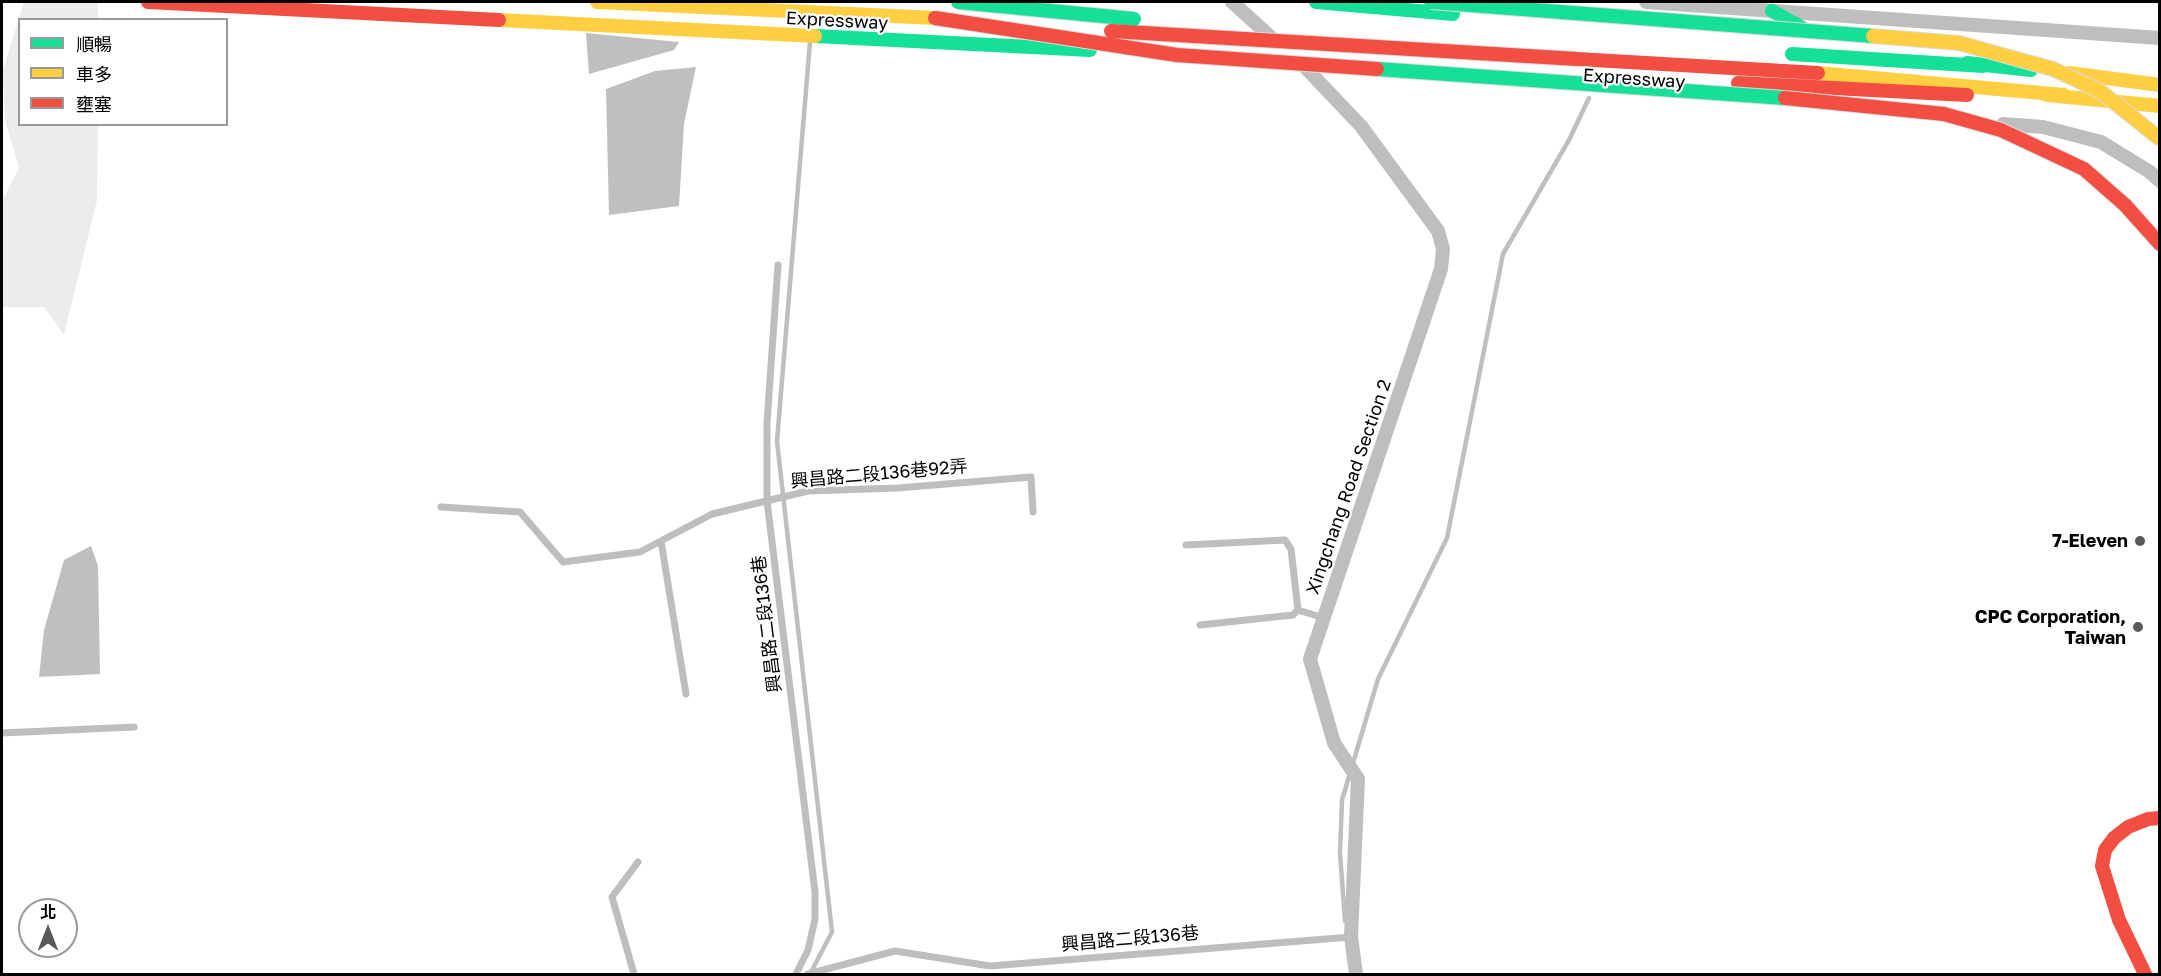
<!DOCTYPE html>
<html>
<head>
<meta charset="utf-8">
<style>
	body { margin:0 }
	#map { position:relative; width:2161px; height:976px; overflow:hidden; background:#fff; font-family:"Golos Text","Noto Sans TC",sans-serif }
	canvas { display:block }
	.frame { position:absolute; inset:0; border:3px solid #000; pointer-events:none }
	.legend { position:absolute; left:18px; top:18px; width:210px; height:108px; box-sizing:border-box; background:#fff; border:2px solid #999; margin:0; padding:8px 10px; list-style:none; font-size:18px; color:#000 }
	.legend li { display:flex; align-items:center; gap:12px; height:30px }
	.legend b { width:30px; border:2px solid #999 }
	.north { position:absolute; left:18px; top:898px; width:60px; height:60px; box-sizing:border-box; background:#fff; border:2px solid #999; border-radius:50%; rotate:0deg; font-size:16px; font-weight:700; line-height:24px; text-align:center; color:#000 }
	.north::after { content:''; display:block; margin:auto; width:21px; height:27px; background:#595959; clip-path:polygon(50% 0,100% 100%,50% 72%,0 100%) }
</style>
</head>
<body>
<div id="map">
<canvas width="2161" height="976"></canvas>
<div class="frame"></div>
<ul class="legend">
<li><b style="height:8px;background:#16e098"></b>順暢</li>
<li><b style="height:8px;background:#ffcf43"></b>車多</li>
<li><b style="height:8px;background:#f24e42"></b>壅塞</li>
</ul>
<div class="north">北</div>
</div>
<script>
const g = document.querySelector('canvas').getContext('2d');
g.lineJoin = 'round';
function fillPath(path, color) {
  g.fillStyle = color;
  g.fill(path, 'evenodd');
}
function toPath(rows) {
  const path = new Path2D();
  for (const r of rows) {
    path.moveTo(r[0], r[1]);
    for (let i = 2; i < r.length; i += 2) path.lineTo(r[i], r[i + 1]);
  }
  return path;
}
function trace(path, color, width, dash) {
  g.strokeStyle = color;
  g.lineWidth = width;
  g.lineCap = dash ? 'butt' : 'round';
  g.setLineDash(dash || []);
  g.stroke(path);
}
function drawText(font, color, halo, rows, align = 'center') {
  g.font = font + ' "Golos Text","Noto Sans TC",sans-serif';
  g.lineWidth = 4.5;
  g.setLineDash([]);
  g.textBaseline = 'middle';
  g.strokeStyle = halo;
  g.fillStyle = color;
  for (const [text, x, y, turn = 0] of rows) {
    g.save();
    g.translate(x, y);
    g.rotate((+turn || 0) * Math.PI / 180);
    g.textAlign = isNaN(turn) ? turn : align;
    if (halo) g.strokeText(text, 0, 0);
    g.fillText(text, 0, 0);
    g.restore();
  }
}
fillPath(toPath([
	[24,2,98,2,98,19,20,20,20,124,98,125,97,200,64,335,44,307,2,307,2,201,19,168,5,120,3,70]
]), '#ececec');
fillPath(toPath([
	[586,33,679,42,674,50,589,74],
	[696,67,684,124,679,206,609,215,606,89,655,71],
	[91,546,98,566,100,674,39,677,44,630,64,560]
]), '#bfbfbf');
trace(toPath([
	[810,42,777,441,832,932,810,974],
	[1345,921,1340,853,1342,800,1378,679,1447,538,1503,254,1569,140,1589,98]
]), '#bfbfbf', 4.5);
trace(toPath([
	[778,265,767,423,767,501,815,892,815,919,808,950,796,974],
	[441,507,520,512,563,562,640,552,712,514,808,491,898,488,1031,477,1033,512],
	[661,541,686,694],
	[1186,545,1285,540,1291,549,1298,610,1324,618],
	[1200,625,1293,615,1298,610],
	[2,733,134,727],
	[634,974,612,897,638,862],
	[808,974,895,951,990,966,1351,937]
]), '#bebebe', 7);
trace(toPath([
	[1232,2,1273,39],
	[1646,2,2160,38],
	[1303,65,1361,126,1438,231,1443,249,1441,269,1310,659,1334,743,1358,779,1351,937,1356,974],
	[2003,124,2043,127,2101,142,2150,172,2160,181]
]), '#bebebe', 14);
trace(toPath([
	[1316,2,1453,14],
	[1772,11,1806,30],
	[815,36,1090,50],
	[1792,54,1983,66],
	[1967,63,2031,70]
]), '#16e098', 14);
trace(toPath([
	[597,2,935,18],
	[499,20,815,36],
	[1818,73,2064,95],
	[2069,73,2160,85],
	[2047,95,2160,106]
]), '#ffcf43', 14);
trace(toPath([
	[148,2,499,20],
	[1577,59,1818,73],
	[1738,83,1967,95],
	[2145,974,2119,920,2102,866,2105,850,2114,838,2128,827,2148,819,2160,818]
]), '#f24e42', 14);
const fastBridge = toPath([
	[958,2,1134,19],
	[1431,2,1873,36],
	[1377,69,1785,98]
]);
const slowBridge = toPath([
	[1873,36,1959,43,2053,69,2100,91,2160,139]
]);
const jamBridge = toPath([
	[935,18,1177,55,1377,69],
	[1111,31,1577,59],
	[1785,98,1944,114,2001,130,2084,169,2125,205,2160,244]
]);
trace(fastBridge, '#dbdbdb', 16, []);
trace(slowBridge, '#dbdbdb', 16, []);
trace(jamBridge, '#dbdbdb', 16, []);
trace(fastBridge, '#16e098', 14);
trace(slowBridge, '#ffcf43', 14);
trace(jamBridge, '#f24e42', 14);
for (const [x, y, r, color] of [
	[2140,541,6,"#595959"],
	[2138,627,6,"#595959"]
]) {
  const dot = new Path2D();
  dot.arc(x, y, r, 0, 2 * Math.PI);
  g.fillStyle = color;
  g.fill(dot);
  trace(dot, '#fff', 2);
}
drawText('18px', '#000', '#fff', [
	["Expressway",837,21,3],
	["Expressway",1634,79,4],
	["興昌路二段136巷92弄",879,474,-5],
	["Xingchang Road Section 2",1349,487,-71],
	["興昌路二段136巷",767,624,-97],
	["興昌路二段136巷",1130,939,-5]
]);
drawText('bold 18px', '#000', '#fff', [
	["7-Eleven",2128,541],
	["CPC Corporation,",2126,617],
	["Taiwan",2126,638]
], 'right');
</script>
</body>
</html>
